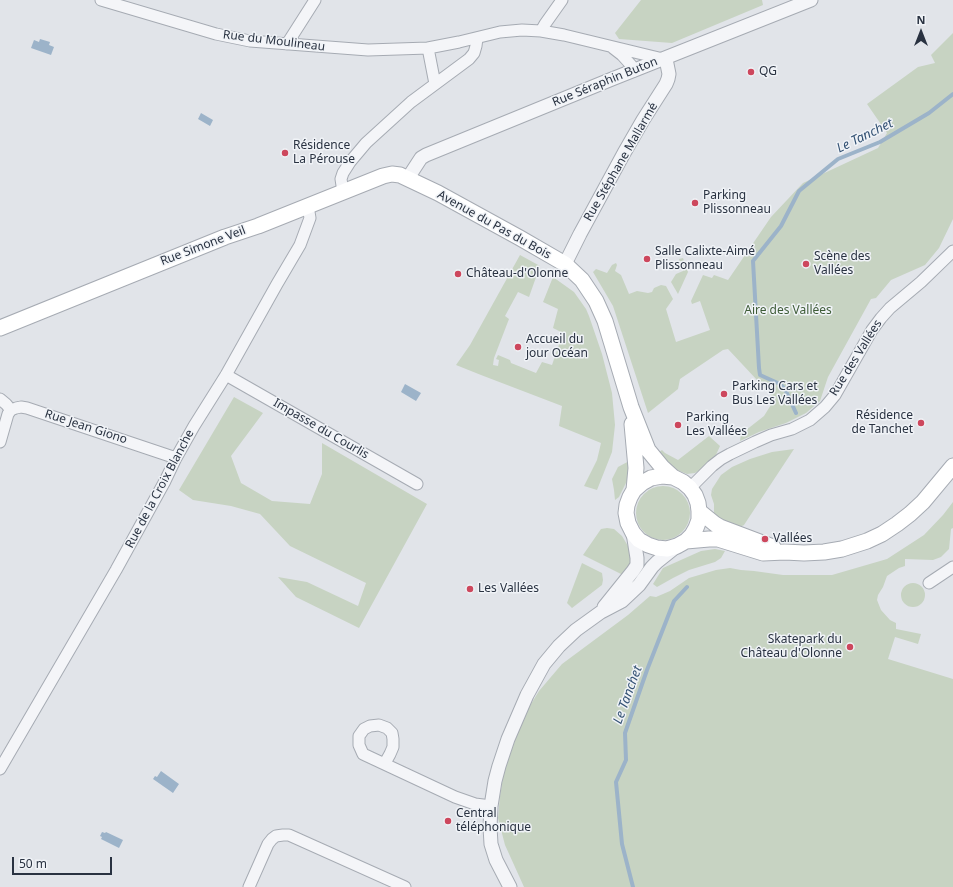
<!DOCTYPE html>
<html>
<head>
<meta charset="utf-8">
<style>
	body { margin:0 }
	#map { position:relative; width:953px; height:887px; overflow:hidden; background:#e1e4e9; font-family:"Noto Sans",sans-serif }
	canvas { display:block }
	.north { position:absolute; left:901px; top:12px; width:40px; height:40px; -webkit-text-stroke:3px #f0f3f7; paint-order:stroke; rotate:0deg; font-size:11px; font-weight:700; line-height:16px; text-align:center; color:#293241 }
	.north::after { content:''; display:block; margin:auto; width:14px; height:18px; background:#293241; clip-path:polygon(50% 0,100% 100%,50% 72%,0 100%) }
	.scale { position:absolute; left:12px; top:857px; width:100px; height:18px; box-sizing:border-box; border:2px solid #293241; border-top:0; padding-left:5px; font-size:12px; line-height:14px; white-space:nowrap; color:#293241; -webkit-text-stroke:3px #f0f3f7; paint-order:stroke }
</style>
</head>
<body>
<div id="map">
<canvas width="953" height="887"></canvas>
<div class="north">N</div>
<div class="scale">50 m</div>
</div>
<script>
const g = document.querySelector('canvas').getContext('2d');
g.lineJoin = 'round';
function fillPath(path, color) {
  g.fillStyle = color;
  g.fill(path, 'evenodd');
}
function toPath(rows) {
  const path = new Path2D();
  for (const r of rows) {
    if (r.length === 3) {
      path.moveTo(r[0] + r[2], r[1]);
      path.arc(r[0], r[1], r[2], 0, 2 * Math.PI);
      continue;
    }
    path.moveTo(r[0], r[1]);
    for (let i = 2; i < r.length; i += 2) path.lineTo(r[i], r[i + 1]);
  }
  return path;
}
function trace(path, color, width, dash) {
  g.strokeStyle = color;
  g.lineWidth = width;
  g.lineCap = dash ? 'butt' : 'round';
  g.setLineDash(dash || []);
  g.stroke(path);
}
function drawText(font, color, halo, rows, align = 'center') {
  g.font = font + ' "Noto Sans",sans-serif';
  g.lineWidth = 3;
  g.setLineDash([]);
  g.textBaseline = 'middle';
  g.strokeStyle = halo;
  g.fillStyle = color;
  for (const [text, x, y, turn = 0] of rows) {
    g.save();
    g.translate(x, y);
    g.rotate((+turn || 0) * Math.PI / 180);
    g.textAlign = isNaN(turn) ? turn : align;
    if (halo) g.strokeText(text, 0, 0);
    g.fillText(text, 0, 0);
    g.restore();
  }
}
fillPath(toPath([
	[641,0,762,0,763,5,672,43,619,39,615,33],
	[953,33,953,219,939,248,925,265,891,280,876,298,871,299,828,377,820,401,806,413,786,423,759,432,740,441,741,434,764,416,774,400,771,395,728,349,723,350,680,379,678,389,648,413,613,306,593,272,596,269,607,273,612,265,616,263,617,265,615,271,621,275,629,294,637,291,648,293,652,292,654,288,661,285,666,286,673,299,666,309,676,342,710,330,700,301,692,304,691,301,703,275,712,278,714,275,728,280,771,217,803,183,878,148,887,133,867,104,918,67,935,63,931,55],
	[520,255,540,266,529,297,518,292,505,316,509,319,494,358,493,365,498,366,499,360,496,359,498,355,510,360,511,363,536,373,542,362,552,365,563,333,553,328,558,309,543,302,553,277,574,292,586,309,589,316,602,354,612,393,615,425,612,452,597,490,584,486,597,460,601,443,559,426,562,406,481,375,456,365,470,345],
	[683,258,688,272,678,294,671,282,676,274,683,271,679,259],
	[234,397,263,413,231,456,241,483,272,501,310,504,322,474,322,443,427,504,359,628,296,597,278,577,307,582,358,606,366,583,290,546,260,514,231,506,193,500,179,490],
	[709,436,720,446,715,457,703,468,695,473,687,474,677,470,656,454,662,450,665,453,678,460],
	[794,449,744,525,740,527,716,517,714,513,714,504,711,495,712,489,721,475,732,467,750,459,772,452],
	[631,460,629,477,619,497,615,500,614,490,612,479,618,467],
	[663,513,27],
	[953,502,953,528,951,529,949,549,941,557,933,560,905,559,905,566,899,568,887,576,883,587,878,595,877,600,881,610,890,620,896,623,896,629,921,634,918,644,895,637,888,659,953,679,953,887,524,887,505,845,498,818,500,796,504,771,523,717,539,691,562,664,628,615,650,596,656,597,670,591,689,578,716,570,730,568,741,570,754,571,783,575,832,575,887,559,924,535,943,515],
	[607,528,614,529,622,536,628,546,631,557,631,566,623,575,583,555,601,529],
	[715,549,725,551,721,558,715,562,689,570,673,578,657,587,653,584,663,568,701,551],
	[582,563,602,573,603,580,602,585,572,608,567,603],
	[913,595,12]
]), '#c7d3c2');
fillPath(toPath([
	[40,39,50,42,49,45,54,47,51,55,31,48,34,40,39,42],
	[201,113,213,120,210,126,198,119],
	[405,384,421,393,416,401,401,392],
	[161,771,179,784,173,793,153,779,155,776,157,777],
	[102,832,105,833,106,832,123,840,119,848,101,839,102,837,100,836]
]), '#9cb3c9');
trace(toPath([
	[796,413,785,389,780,384,760,375,759,368,753,261,781,226,799,191,838,159,880,142,929,113,953,94],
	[633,887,622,844,616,782,626,760,625,733,647,670,674,601,687,587]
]), '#9cb3c9', 4);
const minor = toPath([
	[101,0,216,34,250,41,368,50,428,48,459,42,500,32,522,30,541,31,564,35,663,59],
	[541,31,545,24,562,0],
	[287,44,315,0],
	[428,48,435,84],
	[613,48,622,55,631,65,634,71],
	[343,192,341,179,343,173,350,162,366,143,411,102,469,59,474,53,476,46,477,38],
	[226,375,417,484],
	[0,399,6,404,11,410],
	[0,442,8,414,11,410,16,408,21,407,27,408,176,458],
	[690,488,712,466,721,459,730,454,755,442,771,435,792,429,810,420,825,407,835,395,872,330,881,318,890,308,921,282,953,251],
	[929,583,953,567],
	[385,763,390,754,393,747,393,739,392,733,387,728,379,725,370,726,364,729,359,736,359,745,363,754,455,797,475,804,491,806],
	[0,769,116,570,165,481,176,458,194,426,226,375,277,284,300,245,310,218,308,206],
	[249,887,268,844,272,839,276,836,283,835,289,835,405,887]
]);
const tertiary = toPath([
	[408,178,421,158,426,155,612,79,811,0],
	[565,264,580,234,624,153,643,120,666,84,668,79,669,74,667,64,663,59],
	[604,607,633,571,637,565,637,558,633,533],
	[510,887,496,860,491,844,490,827,491,806,495,781,499,766,508,739,527,695,544,664,559,646,576,630,601,612,622,601,639,585,652,567,657,562,677,546]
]);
const secondary = toPath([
	[0,328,225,237,258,226,383,176,392,174,400,175,438,193,520,238,565,264,582,280,596,301,605,321,631,407,648,450,662,467,673,477],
	[632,424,636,468,634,490],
	[699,511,715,524,720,527,773,547],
	[686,541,692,535,696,528,699,520,699,511,698,503,695,495,690,488,683,482,673,477,662,476,651,478,642,483,634,490,630,497,627,505,626,513,628,523,633,533,639,540,648,545,657,548,667,549,677,546,686,541,709,539,718,539,763,553,785,552,804,553,824,552,842,549,867,541,882,534,897,524,910,514,923,502,953,466]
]);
trace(minor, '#a6abb3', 13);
trace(tertiary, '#a6abb3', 15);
trace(secondary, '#a6abb3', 17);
trace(minor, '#f4f5f8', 11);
trace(tertiary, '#f4f5f8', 13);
trace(secondary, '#fff', 15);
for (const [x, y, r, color] of [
	[751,72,4,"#cd475d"],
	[285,153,4,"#cd475d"],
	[695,203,4,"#cd475d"],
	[647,259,4,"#cd475d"],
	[806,264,4,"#cd475d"],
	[458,274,4,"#cd475d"],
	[518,347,4,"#cd475d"],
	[724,394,4,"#cd475d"],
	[921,423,4,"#cd475d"],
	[678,425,4,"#cd475d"],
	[765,539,4,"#cd475d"],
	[470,589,4,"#cd475d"],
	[850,647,4,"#cd475d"],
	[448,821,4,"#cd475d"]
]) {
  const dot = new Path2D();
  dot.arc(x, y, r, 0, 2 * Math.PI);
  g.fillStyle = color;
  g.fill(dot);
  trace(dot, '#f0f3f7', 1.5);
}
drawText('12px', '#293241', '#f0f3f7', [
	["Rue du Moulineau",274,41,7],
	["Rue Séraphin Buton",605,82,-22],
	["Rue Stéphane Mallarmé",621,162,-60],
	["Avenue du Pas du Bois",494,225,29],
	["Rue Simone Veil",203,246,-21],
	["Rue des Vallées",856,358,-58],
	["Rue Jean Giono",86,427,18],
	["Impasse du Courlis",321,429,30],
	["Rue de la Croix Blanche",160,489,-62]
]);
drawText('12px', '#293241', '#f0f3f7', [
	["QG",759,72],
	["Résidence",293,146],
	["La Pérouse",293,160],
	["Parking",703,196],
	["Plissonneau",703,210],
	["Salle Calixte-Aimé",655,252],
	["Plissonneau",655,266],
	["Scène des",814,257],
	["Vallées",814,271],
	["Château-d'Olonne",466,274],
	["Accueil du",526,340],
	["jour Océan",526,354],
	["Parking Cars et",732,387],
	["Bus Les Vallées",732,401],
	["Résidence",913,416,"right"],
	["de Tanchet",913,430,"right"],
	["Parking",686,418],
	["Les Vallées",686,432],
	["Vallées",773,539],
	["Les Vallées",478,589],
	["Skatepark du",842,640,"right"],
	["Château d'Olonne",842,654,"right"],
	["Central",456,814],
	["téléphonique",456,828]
], 'left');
drawText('12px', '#3e5c37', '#f0f3f7', [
	["Aire des Vallées",788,311]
]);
drawText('italic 13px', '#345274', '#f0f3f7', [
	["Le Tanchet",865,136,-26],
	["Le Tanchet",628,695,-70]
]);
</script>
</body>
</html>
